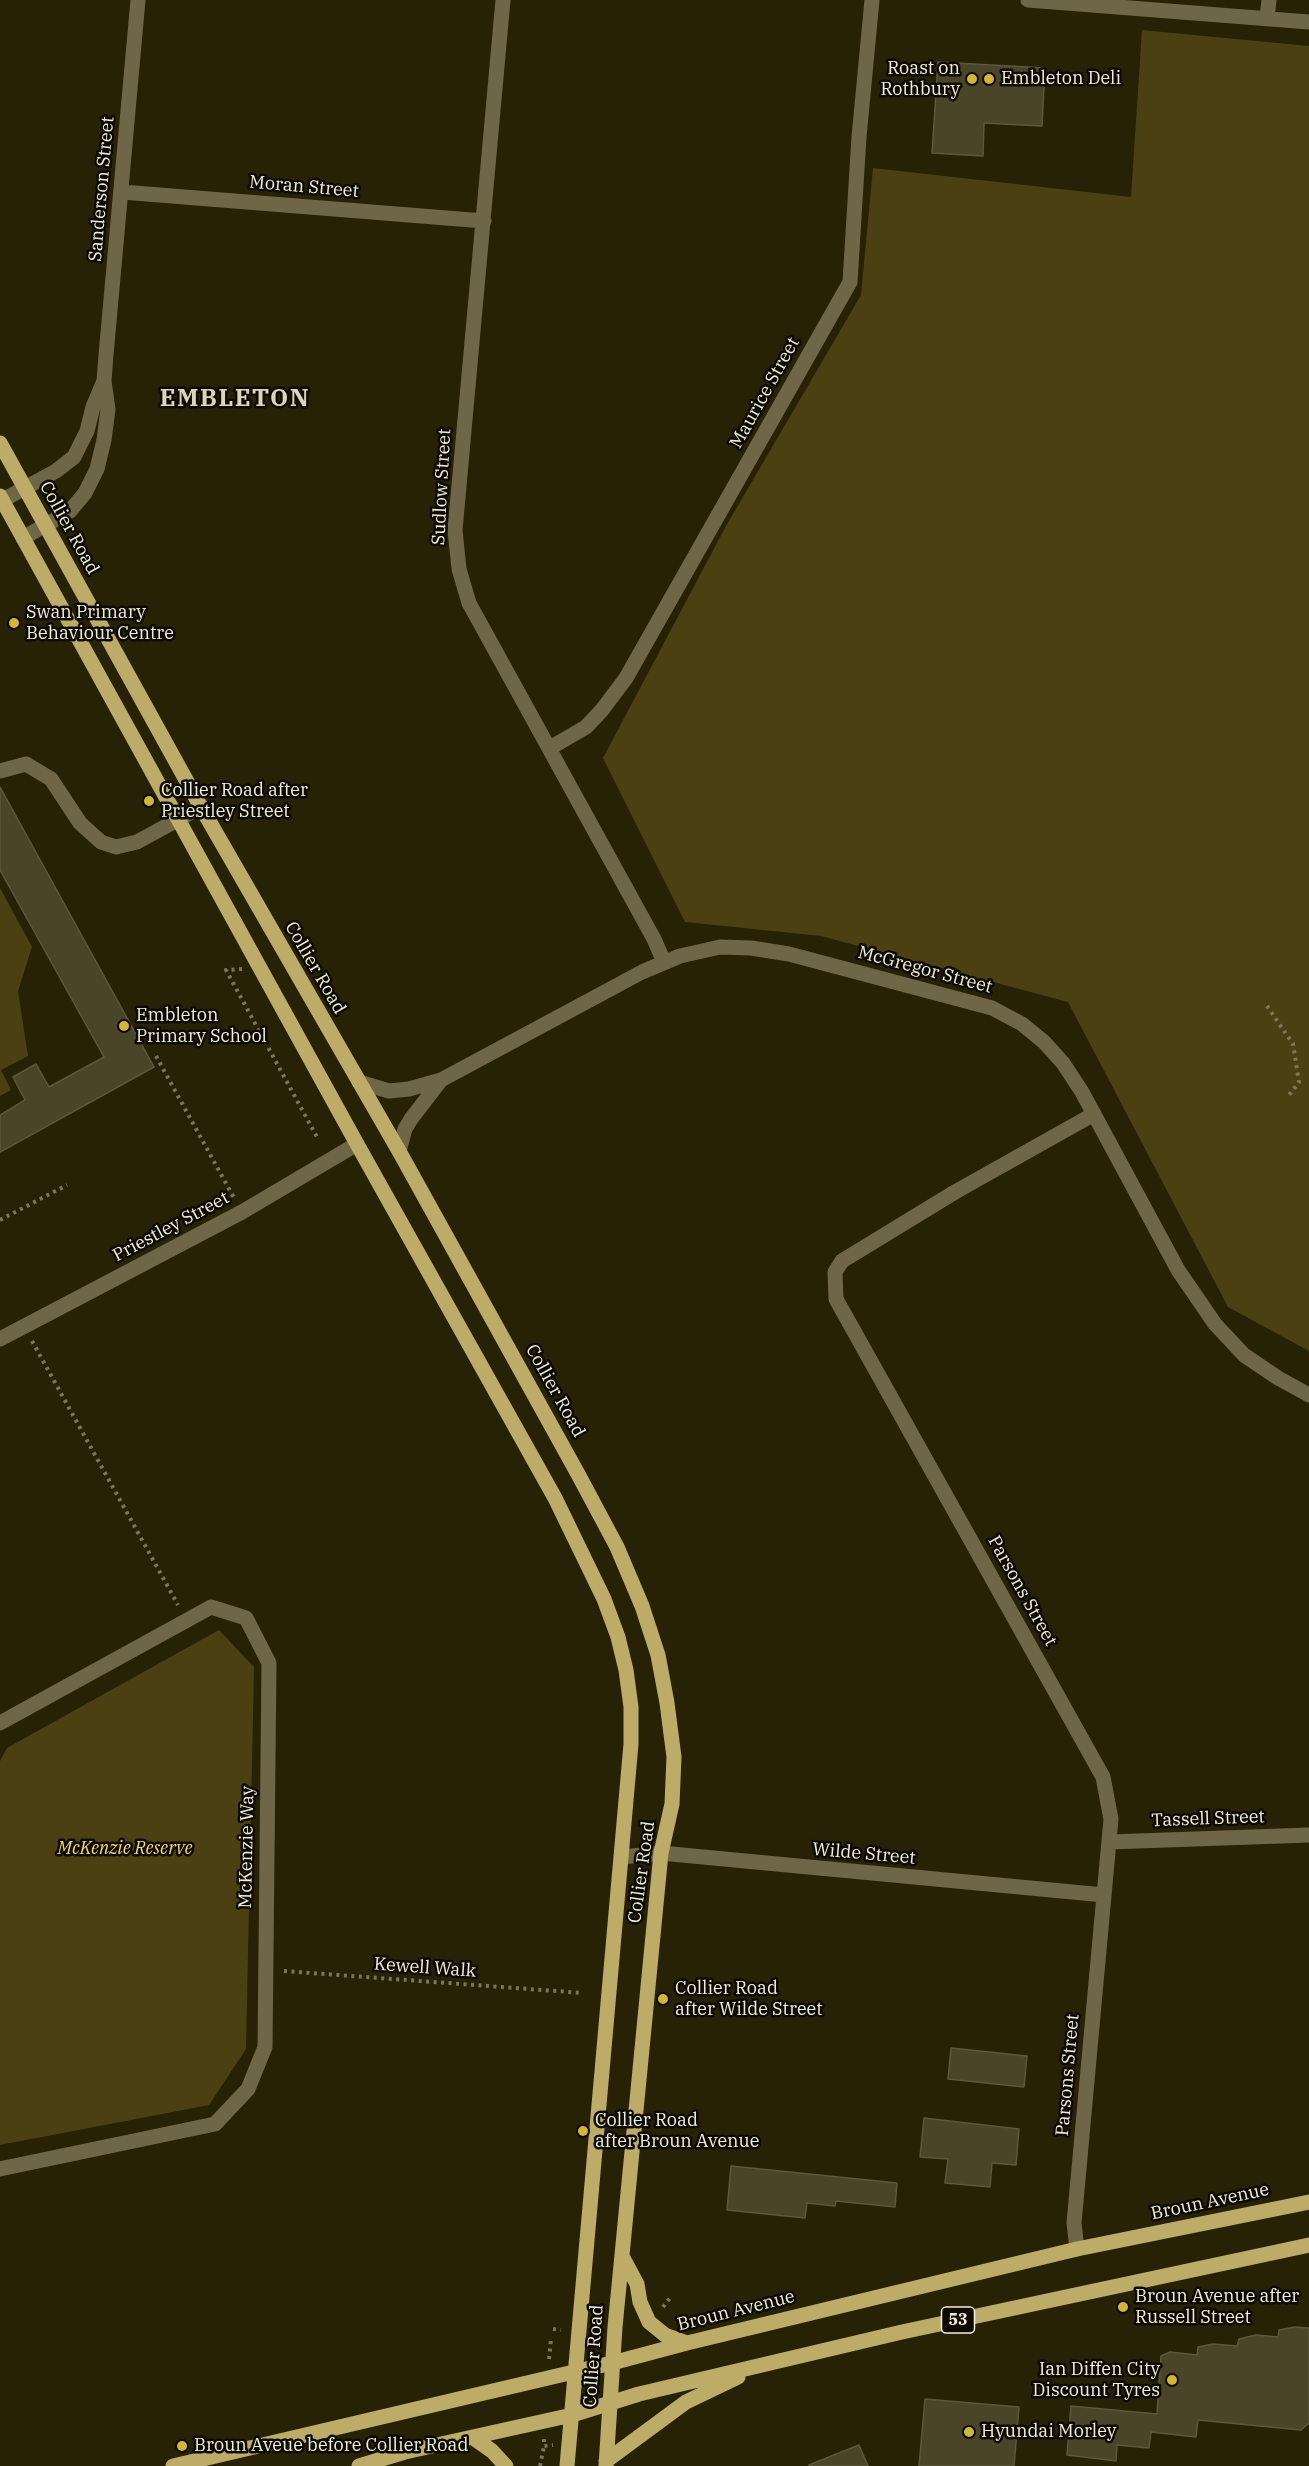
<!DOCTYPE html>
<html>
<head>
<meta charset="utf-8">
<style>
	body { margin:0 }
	canvas { display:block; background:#272106 }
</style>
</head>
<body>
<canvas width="1309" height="2466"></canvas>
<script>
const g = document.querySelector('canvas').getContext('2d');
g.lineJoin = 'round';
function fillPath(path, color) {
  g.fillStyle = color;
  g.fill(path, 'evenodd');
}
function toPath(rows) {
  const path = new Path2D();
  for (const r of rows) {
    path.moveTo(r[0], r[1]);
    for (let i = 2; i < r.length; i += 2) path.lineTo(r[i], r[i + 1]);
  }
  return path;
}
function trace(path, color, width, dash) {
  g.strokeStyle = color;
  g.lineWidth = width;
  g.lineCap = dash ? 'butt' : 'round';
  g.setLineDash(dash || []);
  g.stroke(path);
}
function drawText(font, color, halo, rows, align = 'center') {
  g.font = font + ' "IBM Plex Serif",serif';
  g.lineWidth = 5;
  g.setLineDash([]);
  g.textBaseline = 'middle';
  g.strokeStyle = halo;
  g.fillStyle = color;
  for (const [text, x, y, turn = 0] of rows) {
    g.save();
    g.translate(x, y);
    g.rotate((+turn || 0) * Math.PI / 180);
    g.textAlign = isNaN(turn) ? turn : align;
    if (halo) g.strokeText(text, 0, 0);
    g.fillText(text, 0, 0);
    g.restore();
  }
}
fillPath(toPath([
	[1142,30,1309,46,1309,1351,1228,1307,1068,1002,821,936,685,922,603,758,726,526,861,295,873,168,1131,197],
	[0,888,32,947,18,991,28,1056,1,1070,11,1090,0,1096],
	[219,1630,254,1667,246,2049,209,2105,0,2145,0,1761,7,1748]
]), '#4b4011');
const building = toPath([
	[938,62,1045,68,1042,126,984,123,983,156,932,153,938,62],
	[0,787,154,1067,0,1152,0,1115,25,1100,13,1077,36,1064,49,1087,104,1057,0,870,0,787],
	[951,2048,1027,2056,1024,2087,948,2079,951,2048],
	[924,2118,1019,2129,1016,2165,992,2163,990,2187,945,2183,948,2159,920,2157,924,2118],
	[731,2166,897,2183,895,2207,836,2201,835,2206,807,2203,805,2218,727,2210,731,2166],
	[1295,2327,1309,2328,1309,2423,1301,2430,1198,2420,1196,2437,1151,2432,1149,2448,1117,2445,1116,2461,1067,2455,1071,2406,1157,2414,1161,2356,1170,2352,1197,2355,1198,2347,1213,2344,1237,2346,1239,2339,1256,2335,1278,2337,1279,2330,1295,2327],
	[925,2399,1019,2407,1014,2466,919,2466,925,2399],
	[859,2445,868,2466,809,2466,809,2465,859,2445]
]);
fillPath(building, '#4a4429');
trace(building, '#5d573b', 1.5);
trace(toPath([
	[242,969,226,970,318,1139],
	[1267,1006,1293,1044,1299,1082,1289,1095],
	[156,1056,234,1198],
	[0,1220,67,1185],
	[32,1341,178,1605],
	[284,1971,583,1993],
	[663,2307,670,2298],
	[553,2329,561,2330],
	[549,2359,551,2339],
	[544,2439,544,2446,553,2445],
	[540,2466,544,2446]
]), '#7a755f', 4, [3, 4.5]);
trace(toPath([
	[503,0,455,530,459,569,469,603,654,939,664,962],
	[1028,0,1309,22],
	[1267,18,1269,0],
	[122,192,484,221],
	[3,500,56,471,74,457,87,431,93,407,104,381],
	[23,538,70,511,85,493,97,469,104,440,108,409,104,381,106,355,138,0],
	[550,748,586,727,602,710,626,678,850,282,859,137,872,0],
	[0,771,26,764,51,779,80,823,101,842,116,847,137,842,201,807],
	[359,1082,389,1091,409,1089,441,1080,642,972,680,956,720,947,751,948,789,954,992,1008,1022,1024,1044,1042,1063,1063,1082,1092,1178,1270,1215,1324,1244,1355,1278,1378,1309,1395],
	[399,1151,405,1129,411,1119,441,1080],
	[0,1339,242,1212,357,1144],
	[0,1723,211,1607,246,1618,269,1663,265,2047,248,2089,215,2124,0,2169],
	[1109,1842,1309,1835],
	[622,1857,661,1853,1104,1895],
	[1077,2249,1074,2223,1111,1819,1103,1777,836,1299,835,1272,842,1261,955,1192,1094,1114]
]), '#6e6646', 15);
trace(toPath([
	[0,443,201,807,399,1151,578,1474,617,1547,642,1606,658,1655,667,1703,674,1757,672,1804,661,1853,615,2327,606,2466],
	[0,496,357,1144,555,1498,604,1599,618,1637,626,1670,631,1707,631,1744,567,2466],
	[622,2256,637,2284,640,2302,649,2322,665,2335,687,2343],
	[475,2439,492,2451,506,2466],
	[606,2461,686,2402,738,2377],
	[173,2466,612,2363,687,2343,1077,2249,1309,2202],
	[359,2466,405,2452,572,2415,639,2394,902,2332,1309,2245]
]), '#bcac68', 15);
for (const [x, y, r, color] of [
	[972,79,6,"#d2b736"],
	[989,79,6,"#d2b736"],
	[14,623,6,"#d2b736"],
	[149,801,6,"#d2b736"],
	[124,1026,6,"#d2b736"],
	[663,1999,6,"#d2b736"],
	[583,2131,6,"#d2b736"],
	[1123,2307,6,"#d2b736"],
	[1172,2380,6,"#d2b736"],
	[969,2432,6,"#d2b736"],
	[182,2446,6,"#d2b736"]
]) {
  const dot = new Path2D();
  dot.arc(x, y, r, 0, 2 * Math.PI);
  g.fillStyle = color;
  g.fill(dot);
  trace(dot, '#0d0a02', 2);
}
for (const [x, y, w] of [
	[958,2320,33]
]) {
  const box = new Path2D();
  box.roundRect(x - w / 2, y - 13, w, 26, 4.5);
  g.fillStyle = '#0d0a02';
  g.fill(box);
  trace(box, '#f1eede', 1.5);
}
drawText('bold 16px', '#f1eede', null, [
	["53",958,2320]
]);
drawText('18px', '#f1eede', '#0d0a02', [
	["Roast on",960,69,"right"],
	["Rothbury",960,90,"right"],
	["Embleton Deli",1001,79],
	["Swan Primary",26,613],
	["Behaviour Centre",26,634],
	["Collier Road after",161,791],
	["Priestley Street",161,812],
	["Embleton",136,1016],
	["Primary School",136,1037],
	["Collier Road",675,1989],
	["after Wilde Street",675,2010],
	["Collier Road",595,2121],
	["after Broun Avenue",595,2142],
	["Broun Avenue after",1135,2297],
	["Russell Street",1135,2318],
	["Ian Diffen City",1160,2370,"right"],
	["Discount Tyres",1160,2391,"right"],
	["Hyundai Morley",981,2432],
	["Broun Aveue before Collier Road",194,2446]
], 'left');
drawText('18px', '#f1eede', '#0d0a02', [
	["Moran Street",304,187,5],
	["Sanderson Street",102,189,-85],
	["Maurice Street",765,393,-61],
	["Sudlow Street",442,487,-87],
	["Collier Road",69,528,61],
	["Collier Road",315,968,60],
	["McGregor Street",925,970,15],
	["Priestley Street",171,1227,-28],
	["Collier Road",555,1391,61],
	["Parsons Street",1022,1591,61],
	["Tassell Street",1208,1819,-2],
	["McKenzie Way",247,1847,-89],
	["Wilde Street",864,1854,5],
	["Collier Road",642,1872,-82],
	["Kewell Walk",425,1968,4],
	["Parsons Street",1068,2075,-85],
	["Broun Avenue",1210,2202,-12],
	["Broun Avenue",736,2311,-14],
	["Collier Road",594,2356,-86]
]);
drawText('italic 18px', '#f5dc69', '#0d0a02', [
	["McKenzie Reserve",125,1849]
]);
g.letterSpacing = '1.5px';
drawText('bold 24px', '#ddd6b6', '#0d0a02', [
	["EMBLETON",235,399]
]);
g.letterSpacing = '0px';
</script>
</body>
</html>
